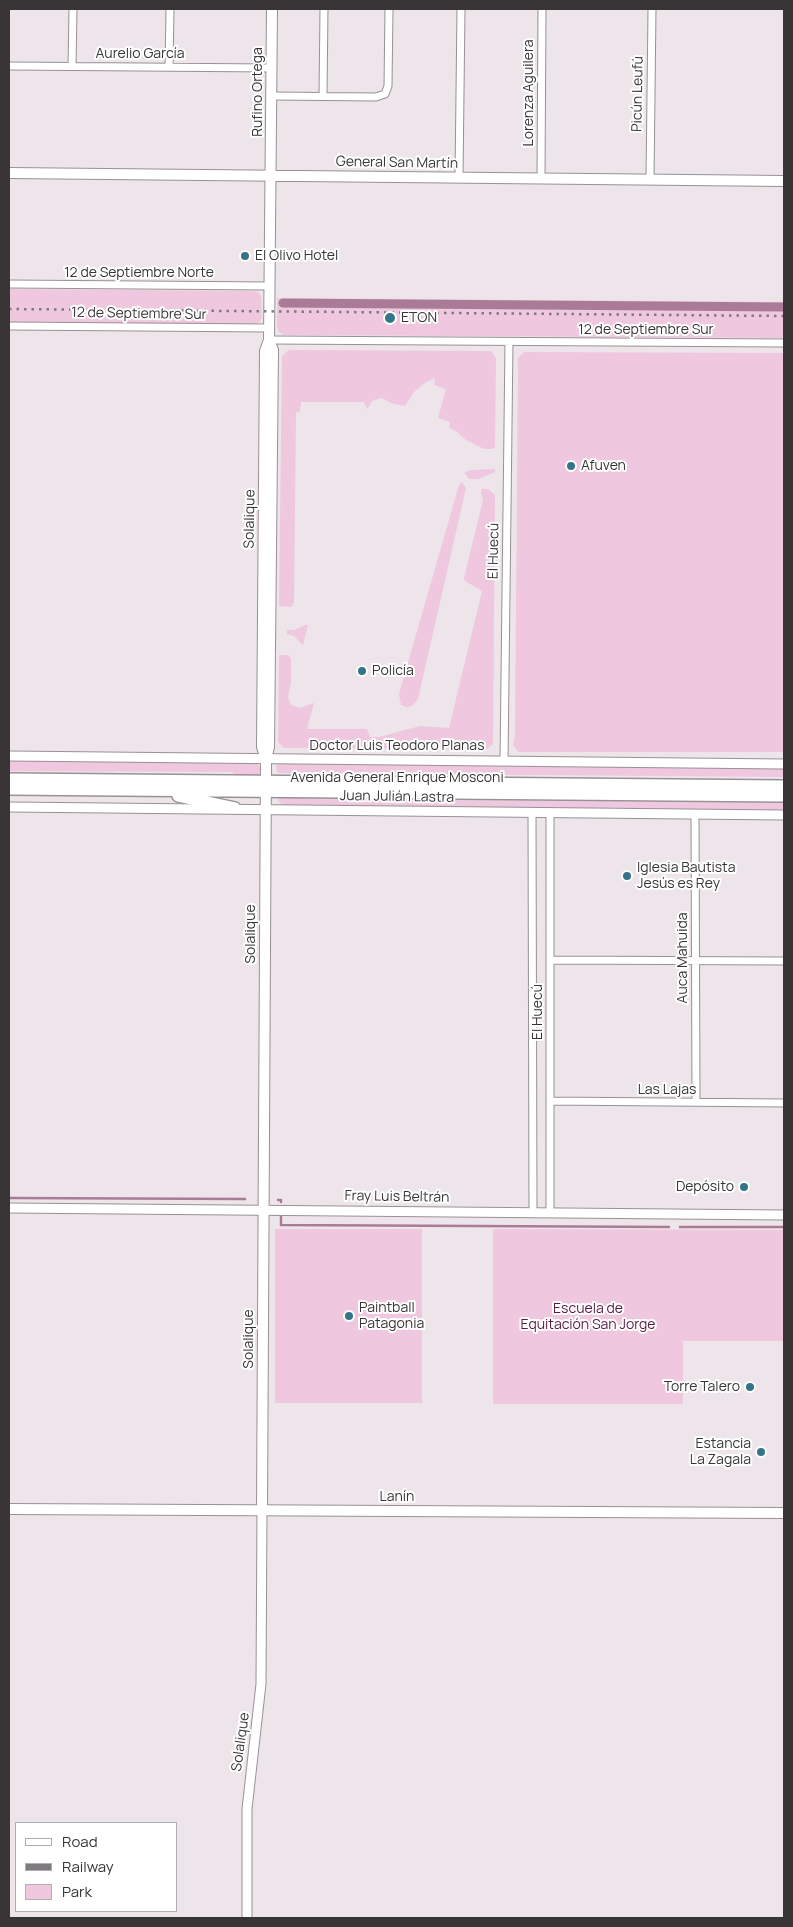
<!DOCTYPE html>
<html>
<head>
<meta charset="utf-8">
<style>
	body { margin:0 }
	#map { position:relative; width:793px; height:1927px; overflow:hidden; background:#ede5e9; font-family:Manrope,sans-serif }
	canvas { display:block }
	.frame { position:absolute; inset:0; border:10px solid #393537; pointer-events:none }
	.legend { position:absolute; left:15px; top:1822px; width:162px; height:90px; box-sizing:border-box; background:#fff; border:1px solid #b0aeaf; margin:0; padding:6px 9px; list-style:none; font-size:15px; color:#393537 }
	.legend li { display:flex; align-items:center; gap:10px; height:25px }
	.legend b { width:25px; border:1px solid #b0aeaf }
</style>
</head>
<body>
<div id="map">
<canvas width="793" height="1927"></canvas>
<div class="frame"></div>
<ul class="legend">
<li><b style="height:6px;background:#fff"></b>Road</li>
<li><b style="height:6px;background:#7f7a7d"></b>Railway</li>
<li><b style="height:14px;background:#efc7de"></b>Park</li>
</ul>
</div>
<script>
const g = document.querySelector('canvas').getContext('2d');
g.lineJoin = 'round';
function fillPath(path, color) {
  g.fillStyle = color;
  g.fill(path, 'evenodd');
}
function toPath(rows) {
  const path = new Path2D();
  for (const r of rows) {
    path.moveTo(r[0], r[1]);
    for (let i = 2; i < r.length; i += 2) path.lineTo(r[i], r[i + 1]);
  }
  return path;
}
function trace(path, color, width, dash) {
  g.strokeStyle = color;
  g.lineWidth = width;
  g.lineCap = dash ? 'butt' : 'round';
  g.setLineDash(dash || []);
  g.stroke(path);
}
function drawText(font, color, halo, rows, align = 'center') {
  g.font = font + ' Manrope,sans-serif';
  g.lineWidth = 4;
  g.setLineDash([]);
  g.textBaseline = 'middle';
  g.strokeStyle = halo;
  g.fillStyle = color;
  for (const [text, x, y, turn = 0] of rows) {
    g.save();
    g.translate(x, y);
    g.rotate((+turn || 0) * Math.PI / 180);
    g.textAlign = isNaN(turn) ? turn : align;
    if (halo) g.strokeText(text, 0, 0);
    g.fillText(text, 0, 0);
    g.restore();
  }
}
fillPath(toPath([
	[9,289,253,291,258,292,261,295,262,318,260,322,253,324,9,323],
	[277,298,784,302,784,338,283,335,279,332,277,327],
	[289,350,491,351,496,358,495,447,492,449,484,449,466,440,456,431,449,428,450,422,438,418,446,389,434,385,435,378,426,382,414,392,405,406,394,404,381,398,372,401,367,409,364,402,301,402,300,412,296,412,294,603,291,607,279,606,282,356],
	[524,352,784,353,784,752,518,752,513,745,515,735,518,358],
	[495,469,495,472,478,479,469,479,465,474,465,472,472,470],
	[462,482,466,488,418,699,412,706,407,707,401,705,399,694,459,485],
	[482,489,488,489,495,495,493,744,487,749,284,748,278,742,279,655,288,655,291,658,291,682,288,697,291,705,300,708,314,703,307,729,367,729,370,737,379,737,420,726,449,728,482,591,465,581,464,578,483,500,481,493],
	[305,625,308,625,303,645,294,636,287,634,287,630,294,630],
	[9,760,253,762,258,764,261,770,258,776,238,777,232,772,9,771],
	[282,762,784,768,784,777,280,773,277,772,276,766],
	[302,795,306,799,784,803,784,810,284,806,278,801,280,797],
	[275,1229,422,1229,422,1403,275,1403],
	[493,1229,784,1230,784,1341,683,1341,683,1404,493,1404]
]), '#efc7de');
trace(toPath([
	[9,1198,245,1199],
	[278,1200,281,1200,281,1202],
	[281,1217,281,1225,669,1227],
	[680,1227,784,1227]
]), '#a97b96', 2.5);
trace(toPath([
	[283,303,784,307]
]), '#a97b96', 9);
const minor = toPath([
	[9,66,272,68],
	[72,66,73,9],
	[169,67,170,9],
	[272,96,376,97,385,94,388,86,389,9],
	[323,96,324,9],
	[459,177,461,9],
	[541,178,542,9],
	[650,179,652,9],
	[9,284,270,286],
	[9,326,269,328],
	[269,340,784,343],
	[504,761,509,342],
	[532,812,533,1212],
	[695,814,696,1102],
	[550,960,784,961],
	[550,1101,784,1103],
	[550,1212,550,812]
]);
const tertiary = toPath([
	[9,756,784,764],
	[9,807,784,815],
	[9,1208,784,1215],
	[247,1918,247,1809,261,1684,262,1510]
]);
const secondary = toPath([
	[9,173,784,181],
	[266,759,262,747,265,351,269,340,272,9],
	[9,1509,784,1513],
	[262,1510,266,759,269,747,273,350,269,340]
]);
const trunk = toPath([
	[9,779,784,786],
	[9,789,784,796],
	[178,796,235,808]
]);
trace(minor, '#989195', 9);
trace(tertiary, '#989195', 11);
trace(secondary, '#989195', 12);
trace(trunk, '#989195', 14);
trace(minor, '#fff', 7);
trace(tertiary, '#fff', 9);
trace(secondary, '#fff', 10);
trace(trunk, '#fff', 11);
trace(toPath([
	[9,309,784,316]
]), '#7f7a7d', 2.5, [2.5, 5]);
for (const [x, y, r, color] of [
	[245,256,5,"#337587"],
	[390,318,6,"#337587"],
	[571,466,5,"#337587"],
	[362,671,5,"#337587"],
	[627,876,5,"#337587"],
	[744,1187,5,"#337587"],
	[349,1316,5,"#337587"],
	[750,1387,5,"#337587"],
	[761,1452,5,"#337587"]
]) {
  const dot = new Path2D();
  dot.arc(x, y, r, 0, 2 * Math.PI);
  g.fillStyle = color;
  g.fill(dot);
  trace(dot, '#fff', 2);
}
drawText('14px', '#393537', '#fff', [
	["Aurelio García",140,54],
	["Rufino Ortega",258,92,-90],
	["Lorenza Aguilera",529,93,-90],
	["Picún Leufú",638,94,-89],
	["General San Martín",397,163,1],
	["12 de Septiembre Norte",139,273],
	["12 de Septiembre Sur",139,314,1],
	["12 de Septiembre Sur",646,330],
	["Solalique",250,519,-89],
	["El Huecú",494,551,-89],
	["Doctor Luis Teodoro Planas",397,746],
	["Avenida General Enrique Mosconi",397,778],
	["Juan Julián Lastra",397,797,1],
	["Solalique",251,934,-90],
	["Auca Mahuida",683,958,-90],
	["El Huecú",538,1012,-90],
	["Las Lajas",667,1090],
	["Fray Luis Beltrán",397,1197,1],
	["Solalique",249,1339,-90],
	["Lanín",397,1497],
	["Solalique",241,1742,-82]
]);
drawText('14px', '#393537', '#fff', [
	["El Olivo Hotel",255,256],
	["ETON",401,318],
	["Afuven",581,466],
	["Policía",372,671],
	["Iglesia Bautista",637,868],
	["Jesús es Rey",637,884],
	["Depósito",734,1187,"right"],
	["Paintball",359,1308],
	["Patagonia",359,1324],
	["Torre Talero",740,1387,"right"],
	["Estancia",751,1444,"right"],
	["La Zagala",751,1460,"right"]
], 'left');
drawText('14px', '#561d43', '#fff', [
	["Escuela de",588,1309],
	["Equitación San Jorge",588,1325]
]);
</script>
</body>
</html>
